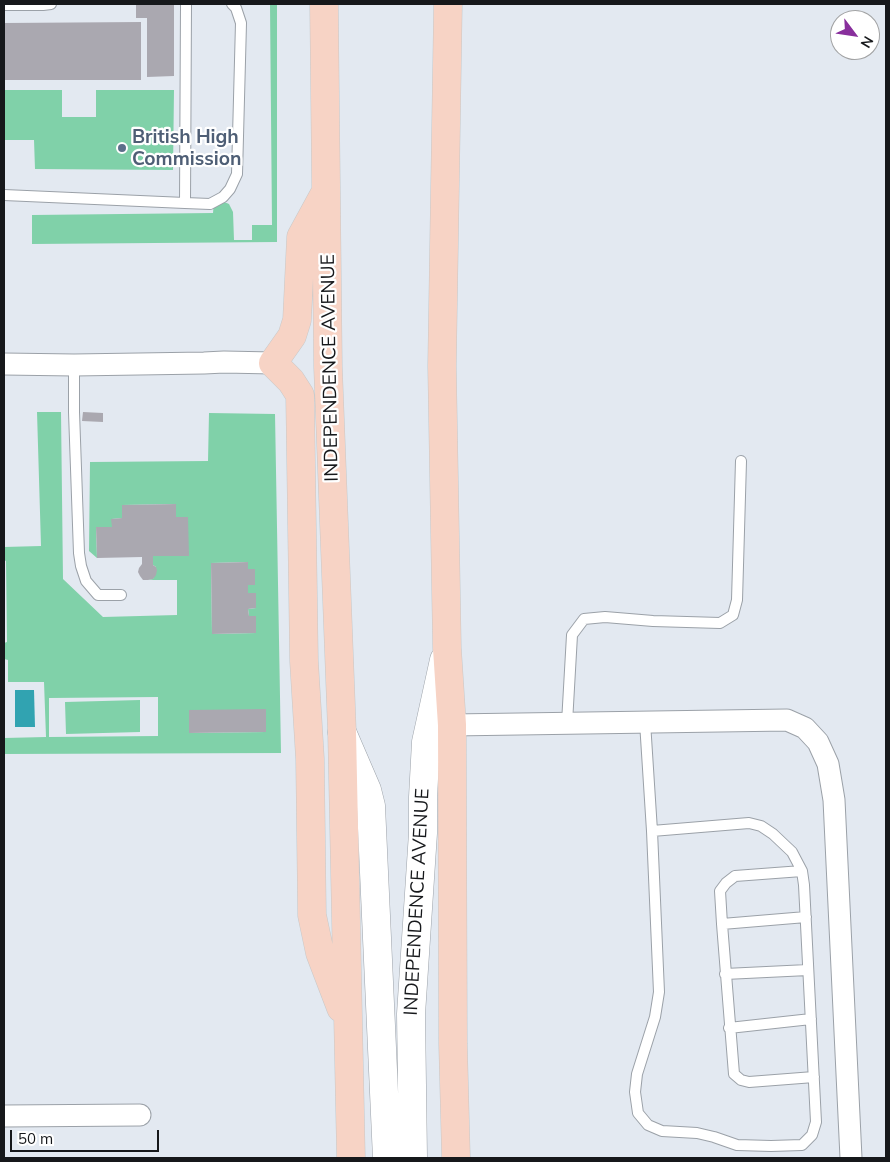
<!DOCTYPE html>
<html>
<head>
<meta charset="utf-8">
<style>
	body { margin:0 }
	#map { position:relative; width:890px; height:1162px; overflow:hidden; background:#e3e9f1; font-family:Mulish,sans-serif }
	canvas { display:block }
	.frame { position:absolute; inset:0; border:5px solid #16181b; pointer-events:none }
	.north { position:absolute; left:830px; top:10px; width:50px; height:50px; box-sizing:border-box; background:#fff; border:1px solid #a2a3a4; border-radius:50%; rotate:121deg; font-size:14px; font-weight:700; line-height:20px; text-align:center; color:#16181b }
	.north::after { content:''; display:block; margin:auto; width:18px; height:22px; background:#882f9c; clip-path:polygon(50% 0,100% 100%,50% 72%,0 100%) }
	.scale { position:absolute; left:10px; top:1130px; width:149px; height:22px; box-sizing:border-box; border:2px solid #16181b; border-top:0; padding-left:6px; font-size:15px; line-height:18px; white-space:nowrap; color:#16181b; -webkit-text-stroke:4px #fff; paint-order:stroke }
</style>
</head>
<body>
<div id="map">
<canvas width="890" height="1162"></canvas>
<div class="frame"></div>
<div class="north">N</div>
<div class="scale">50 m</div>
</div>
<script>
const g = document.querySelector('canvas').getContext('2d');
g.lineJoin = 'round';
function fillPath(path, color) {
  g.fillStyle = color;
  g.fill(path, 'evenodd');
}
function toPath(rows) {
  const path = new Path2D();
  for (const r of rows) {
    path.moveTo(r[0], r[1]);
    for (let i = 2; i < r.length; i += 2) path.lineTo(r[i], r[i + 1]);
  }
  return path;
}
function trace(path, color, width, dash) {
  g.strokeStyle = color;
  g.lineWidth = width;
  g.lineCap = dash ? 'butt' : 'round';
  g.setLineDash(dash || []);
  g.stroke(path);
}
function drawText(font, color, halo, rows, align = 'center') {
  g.font = font + ' Mulish,sans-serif';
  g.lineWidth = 4.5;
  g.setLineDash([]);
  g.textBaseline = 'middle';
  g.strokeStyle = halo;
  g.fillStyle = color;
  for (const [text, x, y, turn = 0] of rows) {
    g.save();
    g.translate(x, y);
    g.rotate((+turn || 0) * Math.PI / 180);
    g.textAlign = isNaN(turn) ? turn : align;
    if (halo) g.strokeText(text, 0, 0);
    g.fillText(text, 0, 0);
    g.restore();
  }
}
fillPath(toPath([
	[270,4,277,4,277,242,32,244,32,215,213,213,214,201,222,201,229,204,233,212,234,240,252,240,252,225,272,225],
	[4,90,62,90,62,117,96,117,96,90,174,90,173,170,35,169,34,140,4,140],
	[37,412,61,412,63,579,103,617,177,615,177,580,148,580,153,579,156,567,153,565,153,556,188,556,188,517,176,517,176,504,123,505,122,518,112,519,112,527,96,527,97,558,89,551,90,462,208,461,209,413,275,414,281,753,4,754,4,738,46,737,44,682,8,682,8,660,4,659,4,643,7,642,6,561,4,560,4,547,41,546],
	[248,562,248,569,255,570,255,585,248,585,248,593,256,593,256,608,248,609,249,616,256,616,256,633,212,634,211,563],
	[158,697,158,736,49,737,49,698],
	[266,710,266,732,189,733],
	[140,700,140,732,66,734,65,702]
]), '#80d1a9');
fillPath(toPath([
	[15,690,34,690,35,727,15,727]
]), '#31a3b1');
fillPath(toPath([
	[136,4,174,4,174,76,147,77,147,18,136,18],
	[141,22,141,80,4,80,4,23],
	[83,412,103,413,103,422,82,421],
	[176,504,176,517,188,517,189,556,153,556,153,565,156,567,157,570,156,575,153,579,148,580,143,580,140,576,138,572,139,568,142,564,142,557,97,558,96,527,112,527,111,519,122,518,122,505],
	[248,562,248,569,255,569,255,585,248,585,248,593,256,593,256,608,248,609,249,616,256,616,256,633,212,634,211,563],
	[266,709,266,732,189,733,189,710]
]), '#aaa8b0');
const service = toPath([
	[4,5,43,5,51,4],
	[4,195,185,203,210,204,223,197,230,189,237,174,241,23,236,8,232,4],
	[185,203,186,4],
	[74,365,74,412,79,553,81,566,86,581,98,595,121,595],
	[645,722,652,831,659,992,655,1017,637,1074,635,1092,638,1113,648,1125,662,1131,697,1133,714,1137,737,1145,771,1146,802,1145,812,1135,816,1122,804,885,802,871,792,852,773,834,761,826,749,823,652,831],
	[567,723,572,635,584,619,605,617,653,621,720,623,733,615,737,600,741,461],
	[802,871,735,876,726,883,720,891,722,924,734,1074,741,1080,749,1082,814,1077],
	[722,924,806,917],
	[725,974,808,970],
	[729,1028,811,1019]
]);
const minor = toPath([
	[4,364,74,365,204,363,224,362,273,363],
	[452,725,787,720,805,728,818,742,828,764,834,800,851,1158],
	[4,1116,140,1115]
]);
const secondary = toPath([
	[342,732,367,790,371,806,387,1158],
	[413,1158,411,1014,423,833,423,797,426,742,444,660]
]);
const primary = toPath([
	[324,4,328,367,342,732,351,1158],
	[448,4,442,366,447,648,452,725,453,1044,456,1158],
	[325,193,301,237,297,320,292,336,273,363,291,381,300,395,304,661,310,759,312,915,320,953,341,1008]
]);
trace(service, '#9ba1a8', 12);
trace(minor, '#9ba1a8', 23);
trace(secondary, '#9ba1a8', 29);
trace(primary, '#c7c8c8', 29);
trace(service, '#fff', 10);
trace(minor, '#fff', 21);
trace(secondary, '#fff', 28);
trace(primary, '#f7d3c5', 28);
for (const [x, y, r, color] of [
	[122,148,5,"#5c6f8a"]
]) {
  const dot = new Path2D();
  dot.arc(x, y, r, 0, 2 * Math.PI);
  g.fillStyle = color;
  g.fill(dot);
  trace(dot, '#fff', 2);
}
drawText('bold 19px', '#4e5e75', '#fff', [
	["British High",132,137],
	["Commission",132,159]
], 'left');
drawText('19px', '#16181b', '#fff', [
	["INDEPENDENCE AVENUE",330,368,-91],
	["INDEPENDENCE AVENUE",417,902,-87]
]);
</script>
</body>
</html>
